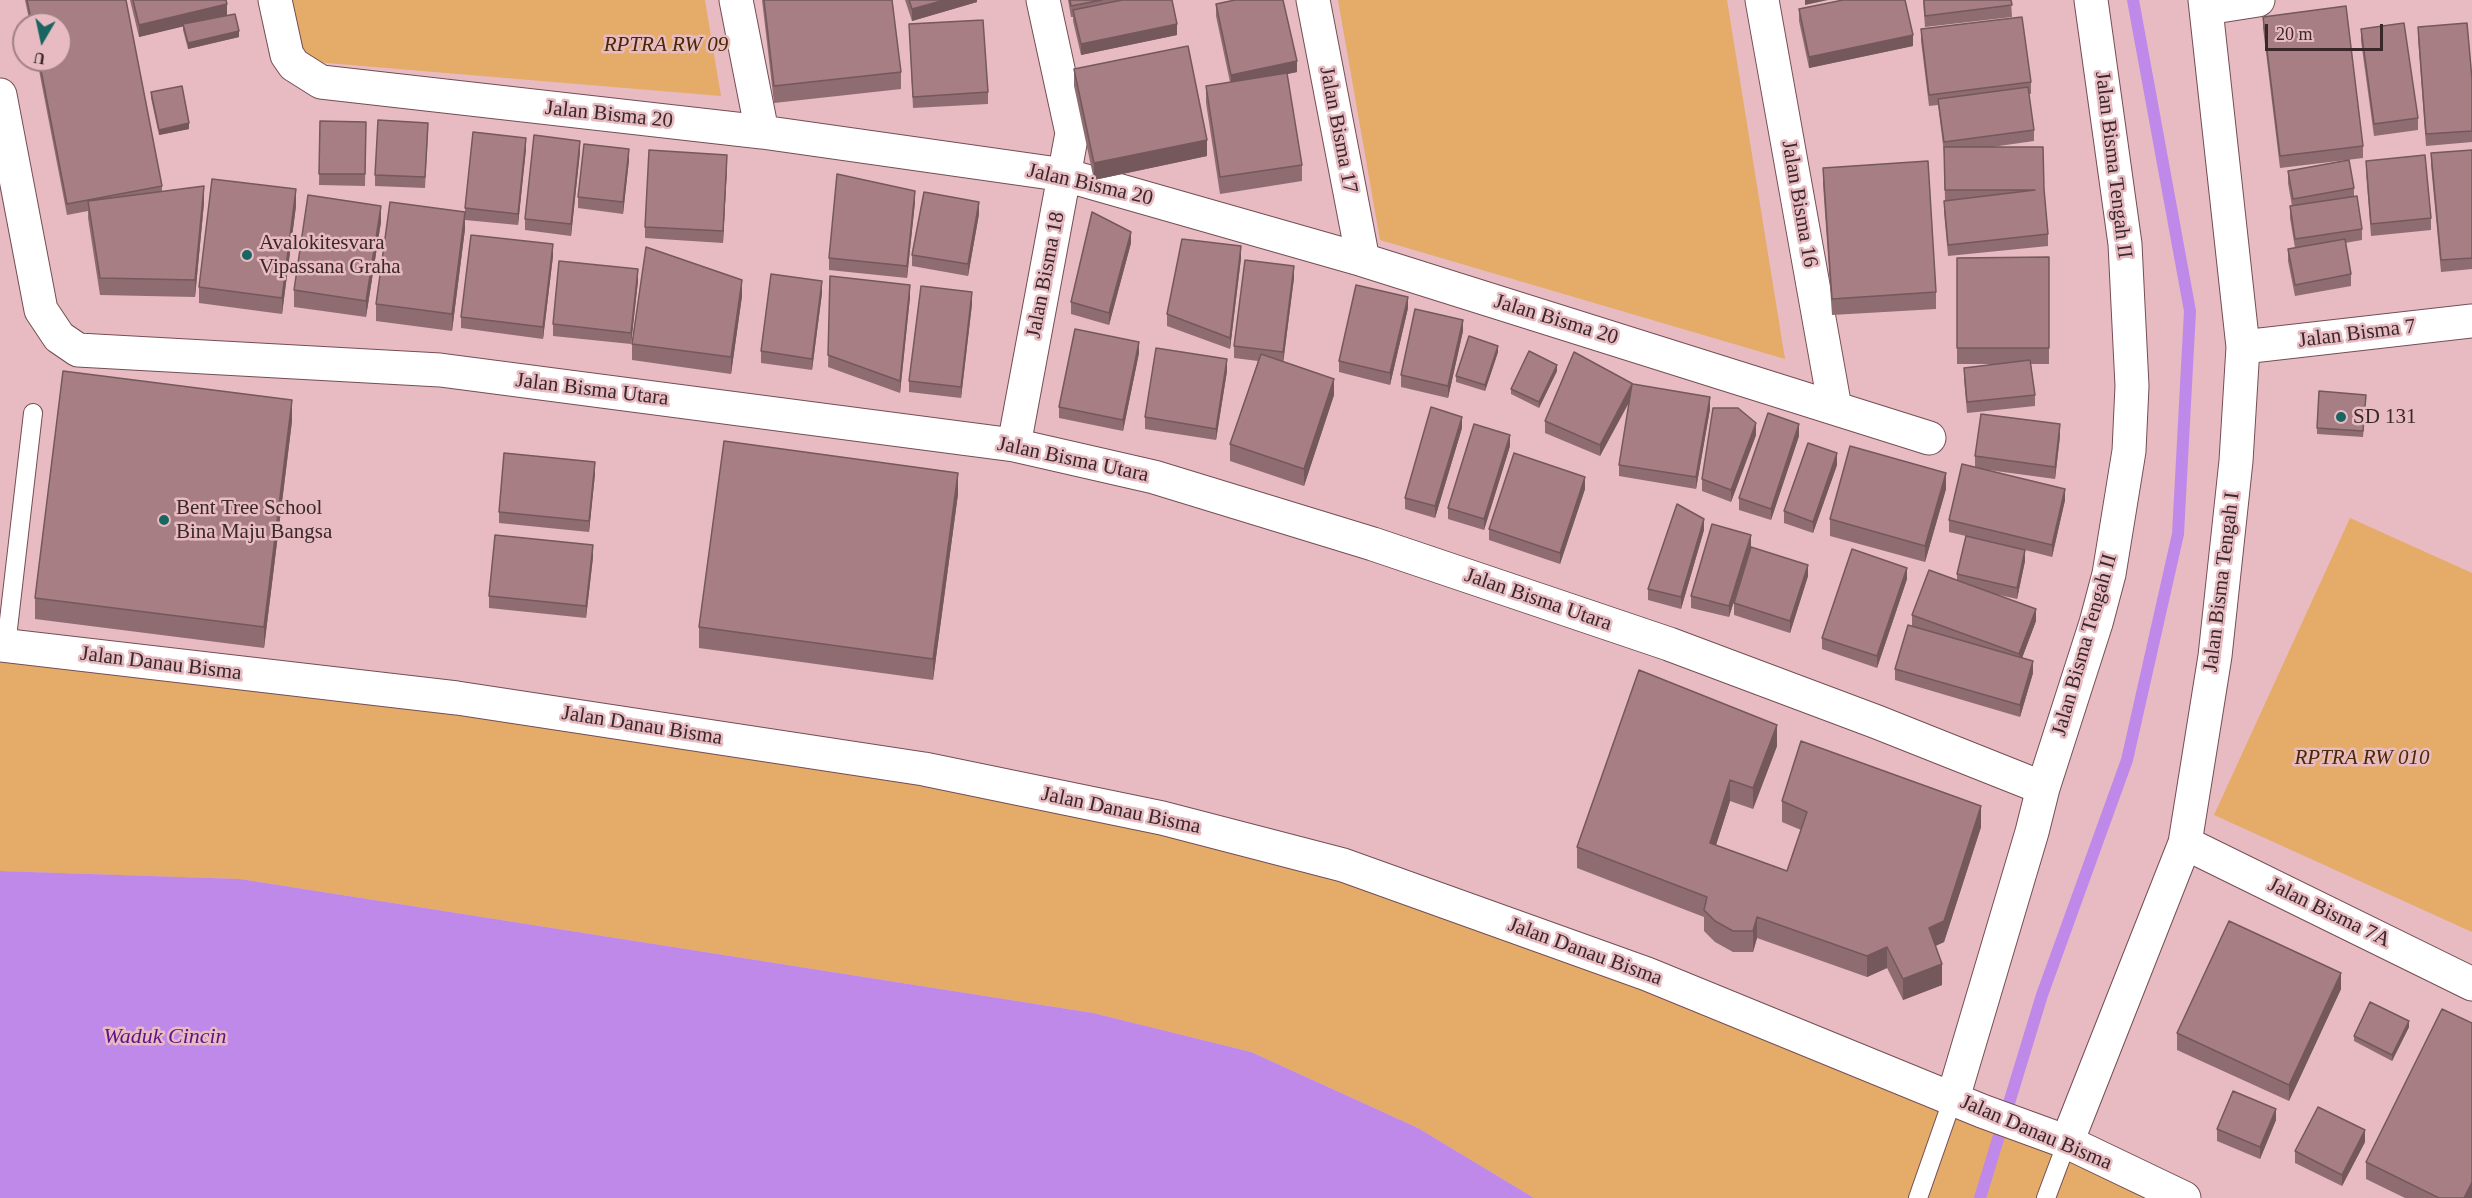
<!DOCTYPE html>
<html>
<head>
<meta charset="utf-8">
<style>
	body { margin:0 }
	#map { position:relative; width:2472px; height:1198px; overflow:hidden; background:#e7bbc1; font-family:"Times New Roman",serif }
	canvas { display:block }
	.north { position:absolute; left:12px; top:12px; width:60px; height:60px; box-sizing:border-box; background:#e7bbc1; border:2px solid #a18085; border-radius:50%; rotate:189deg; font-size:16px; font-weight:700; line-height:24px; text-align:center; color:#38282a }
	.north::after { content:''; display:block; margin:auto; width:21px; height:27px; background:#196561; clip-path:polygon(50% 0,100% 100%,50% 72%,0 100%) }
	.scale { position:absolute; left:2265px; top:24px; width:118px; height:27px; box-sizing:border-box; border:3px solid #38282a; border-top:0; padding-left:8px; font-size:18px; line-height:21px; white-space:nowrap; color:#38282a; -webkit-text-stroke:4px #e7bbc1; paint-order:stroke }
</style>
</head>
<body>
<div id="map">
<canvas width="2472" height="1198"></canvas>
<div class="north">U</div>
<div class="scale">20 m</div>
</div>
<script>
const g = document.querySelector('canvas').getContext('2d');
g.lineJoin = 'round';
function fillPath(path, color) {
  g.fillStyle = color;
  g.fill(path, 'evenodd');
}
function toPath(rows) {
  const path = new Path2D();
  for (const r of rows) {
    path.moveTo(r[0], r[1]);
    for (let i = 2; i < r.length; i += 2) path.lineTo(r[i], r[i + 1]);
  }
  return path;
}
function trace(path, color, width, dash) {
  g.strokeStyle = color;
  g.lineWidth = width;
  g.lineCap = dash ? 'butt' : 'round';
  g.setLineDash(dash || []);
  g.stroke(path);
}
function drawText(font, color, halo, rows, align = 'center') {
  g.font = font + ' "Times New Roman",serif';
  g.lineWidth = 5;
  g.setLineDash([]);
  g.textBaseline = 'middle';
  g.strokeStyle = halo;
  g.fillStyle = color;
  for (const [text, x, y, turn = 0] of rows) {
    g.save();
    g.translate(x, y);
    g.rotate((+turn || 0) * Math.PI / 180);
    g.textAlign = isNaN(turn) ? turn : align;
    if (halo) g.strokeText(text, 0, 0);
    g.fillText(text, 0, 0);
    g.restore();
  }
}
fillPath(toPath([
	[289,0,705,0,721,96,303,61],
	[1338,0,1727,0,1785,359,1380,240],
	[2350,518,2472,573,2472,932,2214,815],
	[0,645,924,769,1343,865,2184,1198,1534,1198,1418,1128,1251,1052,1093,1013,240,879,0,871]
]), '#e4ab69');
fillPath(toPath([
	[0,871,240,879,1093,1013,1251,1052,1418,1128,1534,1198,0,1198]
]), '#bf89e9');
trace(toPath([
	[1980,1198,2042,995,2127,760,2178,534,2190,311,2133,0]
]), '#bf89e9', 12);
const service = toPath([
	[6,646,33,413],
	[1918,1198,1953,1098],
	[2046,1198,2067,1142]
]);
const minor = toPath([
	[275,0,287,55,294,65,321,82,762,132,1065,175,1363,260,1929,438],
	[736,0,762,132],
	[1313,0,1363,260],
	[1762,0,1835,408],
	[2207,8,2258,0],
	[0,95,41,310,59,337,78,350,440,370,1014,445,1154,477,1373,544,1669,644,1877,722,2043,788],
	[2243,347,2472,321],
	[1014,445,1072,133,1043,0],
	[2185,843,2472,984],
	[1953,1098,2032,832,2043,788,2096,623,2109,574,2129,451,2132,386,2125,244,2091,0],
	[2067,1142,2185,843,2215,656,2236,461,2243,347,2205,0]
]);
const tertiary = toPath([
	[0,645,457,698,924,769,1162,818,1343,865,1647,974,1982,1111,2067,1142,2184,1198]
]);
trace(service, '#744e54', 20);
trace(minor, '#744e54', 35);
trace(tertiary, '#744e54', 35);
trace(service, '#fff', 18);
trace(minor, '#fff', 33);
trace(tertiary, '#fff', 33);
fillPath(toPath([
	[25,0,126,0,162,186,162,192,204,203,195,297,100,295,88,218,88,211,67,215,37,60,60,60,60,24,30,24],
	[130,0,226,0,227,15,239,37,188,49,183,30,183,26,139,37],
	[762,0,892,0,901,72,901,89,774,103],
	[905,0,977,0,977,2,912,21],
	[1068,0,1172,0,1177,35,1081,55,1073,21,1073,17,1071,17],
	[1923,0,2011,0,2012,17,1925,27],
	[1216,4,1297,72,1287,74,1302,165,1302,181,1220,194,1206,103,1206,86,1230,82,1216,16],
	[1799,9,1913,46,1809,68,1799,21],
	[2263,17,2363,146,2363,158,2280,168,2263,28],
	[909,24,988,92,988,104,913,108],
	[2418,27,2472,79,2472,142,2426,146,2418,38],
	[1921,29,2031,82,2031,94,2029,94,2034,130,2034,141,1992,147,2044,189,2048,234,2048,246,1948,256,1944,212,1944,201,1945,201,1944,153,1938,105,1929,106,1921,41],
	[2361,29,2418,118,2418,130,2374,136,2361,41],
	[1074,69,1207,156,1094,180,1074,86],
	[151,92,189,129,159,135,151,98],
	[320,121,366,122,365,186,319,185],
	[428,134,425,188,375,186,375,175],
	[526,149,518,225,465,220,465,229,452,331,376,321,376,304,465,212,465,208],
	[2472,150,2472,269,2441,272,2431,165,2431,153],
	[580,152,571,236,525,230,525,219],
	[629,160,623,214,578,208,578,197],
	[2366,161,2431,218,2431,230,2371,236,2366,172],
	[727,166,723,243,645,238,645,227],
	[1823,168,1936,292,1936,309,1832,315,1823,184],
	[2288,171,2354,188,2354,197,2362,229,2362,240,2345,243,2351,274,2351,286,2295,296,2288,261,2288,249,2295,248,2290,218,2290,206,2292,206,2288,183],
	[915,202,907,278,829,270,829,258],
	[296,206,282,314,199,303,199,287],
	[979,214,968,276,912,266,912,255],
	[381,222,366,317,294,307,294,290],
	[1131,243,1109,325,1071,314,1071,302],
	[553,256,543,339,461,328,461,317],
	[2049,257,2049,364,2031,364,2035,395,2035,406,1967,413,1964,379,1964,368,1994,364,1957,364,1957,258],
	[1241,258,1230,349,1167,326,1167,314],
	[830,276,910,297,900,393,828,367],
	[1294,278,1283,362,1334,395,1304,486,1230,461,1230,444,1258,361,1234,358,1234,346],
	[638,281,631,344,553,336,553,324],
	[822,293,812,370,761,363,761,351],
	[742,296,731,374,632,360,632,344],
	[972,304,961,398,909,392,909,381],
	[1408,308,1390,385,1339,372,1339,361],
	[1463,331,1448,398,1401,387,1401,375],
	[1498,352,1485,391,1456,382,1456,376],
	[1139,353,1123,431,1059,418,1059,407],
	[1227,371,1216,440,1145,429,1145,417],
	[1557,371,1539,408,1511,394,1511,389],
	[1633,384,1710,409,1696,489,1619,476,1619,465,1630,401,1600,456,1545,433,1545,421],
	[2366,400,2363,437,2317,434,2317,428],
	[292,421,264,648,35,619,35,598],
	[1462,428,1435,518,1405,509,1405,498],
	[1756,435,1731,502,1702,491,1702,479],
	[1799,436,1771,520,1739,510,1739,498],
	[2060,436,2055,479,1981,469,2065,500,2052,557,2025,550,2025,561,2017,599,1995,594,2036,621,2022,658,2033,673,2020,717,1895,680,1895,669,1912,626,1912,615,1957,580,1957,574,1966,536,1949,532,1949,520,1975,467,1975,456],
	[1510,446,1484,530,1448,519,1448,508],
	[1837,465,1813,533,1784,523,1784,511],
	[595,474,589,532,499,523,499,512],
	[1585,489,1560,564,1489,540,1489,529],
	[1946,489,1925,562,1830,536,1830,519],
	[958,494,933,680,699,648,699,627],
	[1704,530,1681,609,1648,600,1648,589],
	[1751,547,1729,617,1691,608,1691,596],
	[593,557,586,618,489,608,489,596],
	[1808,576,1790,633,1734,615,1734,603],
	[1907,579,1877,668,1822,649,1822,638],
	[1777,746,1753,809,1730,801,1716,845,1787,871,1801,830,1782,822,1782,801,1981,827,1944,942,1935,946,1942,985,1903,1000,1887,968,1867,977,1757,938,1753,952,1733,952,1715,942,1704,931,1704,917,1577,868,1577,847],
	[2341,989,2289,1101,2177,1050,2177,1033],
	[2409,1027,2392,1061,2354,1041,2354,1036],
	[2276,1120,2260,1159,2217,1141,2217,1129],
	[2365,1142,2342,1186,2295,1163,2295,1151],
	[2366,1162,2472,1198,2405,1198,2366,1179]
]), '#8f6c71');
fillPath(toPath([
	[945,0,977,0,977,2,912,21,912,9],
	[1805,0,1828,0,1805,5],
	[227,4,227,16,139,37,139,25],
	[1177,24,1177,35,1081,55,1081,44],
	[239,31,239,37,188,49,188,43],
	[1913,35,1913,46,1809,68,1809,57],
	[1297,61,1297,72,1231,86,1231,75],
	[189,123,189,129,159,135,159,130],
	[526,138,526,149,518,225,518,214],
	[1207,140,1207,156,1094,180,1094,163],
	[580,141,580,152,571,236,571,224],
	[629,149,629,160,623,214,623,202],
	[727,155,727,166,723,243,723,231],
	[204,186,204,203,195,297,195,280],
	[296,189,296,206,282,314,282,298],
	[915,191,915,202,907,278,907,266],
	[979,202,979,214,968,276,968,264],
	[381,206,381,222,366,317,366,301],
	[465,212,465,229,452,331,452,314],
	[1131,232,1131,243,1109,325,1109,313],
	[553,244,553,256,543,339,543,327],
	[1241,246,1241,258,1230,349,1230,338],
	[1294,266,1294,278,1283,364,1283,352],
	[638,269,638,281,631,344,631,333],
	[742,280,742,296,731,374,731,357],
	[822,281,822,293,812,370,812,359],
	[910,285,910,297,900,393,900,381],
	[972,292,972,304,961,398,961,387],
	[1408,297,1408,308,1390,385,1390,373],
	[1463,320,1463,331,1448,398,1448,386],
	[1139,342,1139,353,1123,431,1123,420],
	[1498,346,1498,352,1485,391,1485,385],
	[1227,359,1227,371,1216,440,1216,429],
	[1557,365,1557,371,1539,408,1539,402],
	[1334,379,1334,395,1304,486,1304,469],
	[1632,384,1632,396,1600,456,1600,445],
	[1710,397,1710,409,1696,489,1696,477],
	[292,400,292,421,264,648,264,627],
	[1462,417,1462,428,1435,518,1435,506],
	[1756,423,1756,435,1731,502,1731,490],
	[1799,424,1799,436,1771,520,1771,509],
	[2060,424,2060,436,2055,479,2055,467],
	[1510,435,1510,446,1484,530,1484,519],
	[1837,453,1837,465,1813,533,1813,522],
	[595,462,595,474,589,532,589,521],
	[958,473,958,494,933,680,933,659],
	[1946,473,1946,489,1925,562,1925,546],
	[1585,477,1585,489,1560,564,1560,553],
	[2065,489,2065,500,2052,557,2052,545],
	[1704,519,1704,530,1681,609,1681,597],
	[1751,535,1751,547,1729,617,1729,606],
	[593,545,593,557,586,618,586,606],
	[2025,550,2025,561,2017,599,2017,588],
	[1808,565,1808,576,1790,633,1790,621],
	[1907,568,1907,579,1877,668,1877,656],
	[2036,609,2036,621,2019,666,2019,654],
	[2033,661,2033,673,2020,717,2020,705],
	[1777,725,1777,746,1753,809,1753,788],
	[1730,780,1730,801,1710,864,1710,843],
	[1981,806,1981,827,1944,942,1929,949,1929,928],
	[1757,917,1757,938,1753,952,1753,931],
	[1887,947,1887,968,1867,977,1867,956],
	[1942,964,1942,985,1903,1000,1903,979],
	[2341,973,2341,989,2289,1101,2289,1085],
	[2409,1021,2409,1027,2392,1061,2392,1055],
	[2276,1109,2276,1120,2260,1159,2260,1147],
	[2365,1130,2365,1142,2342,1186,2342,1175],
	[2472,1182,2472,1198,2464,1198]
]), '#74585c');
const building = toPath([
	[27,0,126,0,162,186,67,204,39,60,60,60,60,24,32,24,27,0],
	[133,0,226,0,227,4,139,25,133,0],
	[764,0,892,0,901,72,774,86,764,0],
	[909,0,945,0,912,9,909,0],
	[1070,0,1102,0,1071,6,1070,0],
	[1122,0,1172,0,1177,24,1081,44,1073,10,1122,0],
	[1235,0,1283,0,1297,61,1231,75,1216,4,1235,0],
	[1843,0,1905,0,1913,35,1809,57,1799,9,1843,0],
	[1924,0,2011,0,2012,5,1925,16,1924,0],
	[2346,6,2363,146,2280,156,2263,17,2346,6],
	[235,14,239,31,188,43,183,24,235,14],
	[2022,17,2031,82,1929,95,1921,29,2022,17],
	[983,20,988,92,913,97,909,24,983,20],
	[2404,23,2418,118,2374,124,2361,29,2404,23],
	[2467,23,2472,79,2472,131,2426,134,2418,27,2467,23],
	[1188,46,1207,140,1094,163,1074,69,1188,46],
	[1287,73,1302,165,1220,177,1206,86,1287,73],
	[182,86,189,123,159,130,151,92,182,86],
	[2028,87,2034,130,1944,142,1938,99,2028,87],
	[378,120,428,123,425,177,375,175,378,120],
	[320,121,366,122,365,174,319,174,320,121],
	[473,132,526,138,518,214,465,208,473,132],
	[534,135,580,141,571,224,525,219,534,135],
	[584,144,629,149,623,202,578,197,584,144],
	[1944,147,2043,147,2044,189,2048,234,1948,245,1944,201,2035,190,1945,190,1944,147],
	[649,150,727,155,723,231,645,227,649,150],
	[2472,150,2472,258,2441,260,2431,153,2472,150],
	[2425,155,2431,218,2371,224,2366,161,2425,155],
	[2349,160,2354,188,2293,199,2288,171,2349,160],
	[1928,161,1936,292,1832,299,1823,168,1928,161],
	[837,174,915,191,907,266,829,258,837,174],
	[212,179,296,189,282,298,199,287,212,179],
	[204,186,195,280,100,278,88,201,204,186],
	[924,192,979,202,968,264,912,255,924,192],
	[308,195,381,206,366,301,294,290,308,195],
	[2357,196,2362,229,2295,239,2290,206,2357,196],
	[390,202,465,212,452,314,376,304,390,202],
	[1092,212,1131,232,1109,313,1071,302,1092,212],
	[471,235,553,244,543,327,461,317,471,235],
	[1182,239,1241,246,1230,338,1167,314,1182,239],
	[2345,239,2351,274,2295,285,2288,249,2345,239],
	[646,247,742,280,731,357,632,344,646,247],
	[2049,257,2049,348,1957,348,1957,258,2049,257],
	[1245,260,1294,266,1283,352,1234,346,1245,260],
	[559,261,638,269,631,333,553,324,559,261],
	[771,274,822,281,812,359,761,351,771,274],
	[830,276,910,285,900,381,828,355,830,276],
	[1356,285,1408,297,1390,373,1339,361,1356,285],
	[921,286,972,292,961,387,909,381,921,286],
	[1415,309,1463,320,1448,386,1401,375,1415,309],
	[1075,329,1139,342,1123,420,1059,407,1075,329],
	[1469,336,1498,346,1485,385,1456,376,1469,336],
	[1156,348,1227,359,1216,429,1145,417,1156,348],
	[1529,351,1557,365,1539,402,1511,389,1529,351],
	[1574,352,1633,384,1710,397,1696,477,1619,465,1632,384,1600,445,1545,421,1574,352],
	[1261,354,1334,379,1304,469,1230,444,1261,354],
	[2030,360,2035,395,1967,402,1964,368,2030,360],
	[63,371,292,400,264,627,35,598,63,371],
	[2319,391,2366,395,2363,431,2317,428,2319,391],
	[1431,407,1462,417,1435,506,1405,498,1431,407],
	[1713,408,1738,408,1756,423,1731,490,1702,479,1713,408],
	[1768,413,1799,424,1771,509,1739,498,1768,413],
	[1981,414,2060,424,2055,467,1975,456,1981,414],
	[1474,424,1510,435,1484,519,1448,508,1474,424],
	[724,441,958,473,933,659,699,627,724,441],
	[1808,443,1837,453,1813,522,1784,511,1808,443],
	[1850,446,1946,473,1925,546,1830,519,1850,446],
	[504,453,595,462,589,521,499,512,504,453],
	[1514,453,1585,477,1560,553,1489,529,1514,453],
	[1962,464,2065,489,2052,545,1949,520,1962,464],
	[1677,504,1704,519,1681,597,1648,589,1677,504],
	[1712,524,1751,535,1729,606,1691,596,1712,524],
	[495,535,593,545,586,606,489,596,495,535],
	[1966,536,2025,550,2017,588,1957,574,1966,536],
	[1751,547,1808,565,1790,621,1734,603,1751,547],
	[1852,549,1907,568,1877,656,1822,638,1852,549],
	[1929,570,2036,609,2019,654,1912,615,1929,570],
	[1908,625,2033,661,2020,705,1895,669,1908,625],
	[1639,670,1777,725,1753,788,1730,780,1710,843,1787,871,1807,812,1782,801,1801,741,1981,806,1944,921,1929,928,1942,964,1903,979,1887,947,1867,956,1757,917,1753,931,1733,931,1715,921,1704,910,1707,897,1577,847,1639,670],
	[2229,921,2341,973,2289,1085,2177,1033,2229,921],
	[2370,1002,2409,1021,2392,1055,2354,1036,2370,1002],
	[2442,1009,2472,1023,2472,1182,2464,1198,2439,1198,2366,1162,2442,1009],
	[2233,1091,2276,1109,2260,1147,2217,1129,2233,1091],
	[2318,1107,2365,1130,2342,1175,2295,1151,2318,1107]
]);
fillPath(building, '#a67e83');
trace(building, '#74585c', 1.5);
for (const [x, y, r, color] of [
	[247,255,6,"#196561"],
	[2341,417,6,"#196561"],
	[164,520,6,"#196561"]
]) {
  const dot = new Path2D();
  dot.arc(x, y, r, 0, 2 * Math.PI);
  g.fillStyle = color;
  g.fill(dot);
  trace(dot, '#e7bbc1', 2);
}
drawText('italic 21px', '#482900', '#e7bbc1', [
	["RPTRA RW 09",666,45],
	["RPTRA RW 010",2362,758]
]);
drawText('21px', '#38282a', '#e7bbc1', [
	["Jalan Bisma 20",609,115,6],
	["Jalan Bisma 17",1338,130,79],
	["Jalan Bisma Tengah II",2113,165,83],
	["Jalan Bisma 20",1090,185,13],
	["Jalan Bisma 16",1799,204,80],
	["Jalan Bisma 18",1046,275,-79],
	["Jalan Bisma 20",1556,320,17],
	["Jalan Bisma 7",2357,334,-7],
	["Jalan Bisma Utara",592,390,7],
	["Jalan Bisma Utara",1073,460,12],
	["Jalan Bisma Tengah I",2222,582,-83],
	["Jalan Bisma Utara",1538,600,19],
	["Jalan Bisma Tengah II",2085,645,-74],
	["Jalan Danau Bisma",161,664,7],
	["Jalan Danau Bisma",642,726,9],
	["Jalan Danau Bisma",1121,811,12],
	["Jalan Bisma 7A",2329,913,26],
	["Jalan Danau Bisma",1585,952,20],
	["Jalan Danau Bisma",2036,1133,23]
]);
drawText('21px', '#38282a', '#e7bbc1', [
	["Avalokitesvara",259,243],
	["Vipassana Graha",259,267],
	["SD 131",2353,417],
	["Bent Tree School",176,508],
	["Bina Maju Bangsa",176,532]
], 'left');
drawText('italic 22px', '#5d1286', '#e7bbc1', [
	["Waduk Cincin",165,1037]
]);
</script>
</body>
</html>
